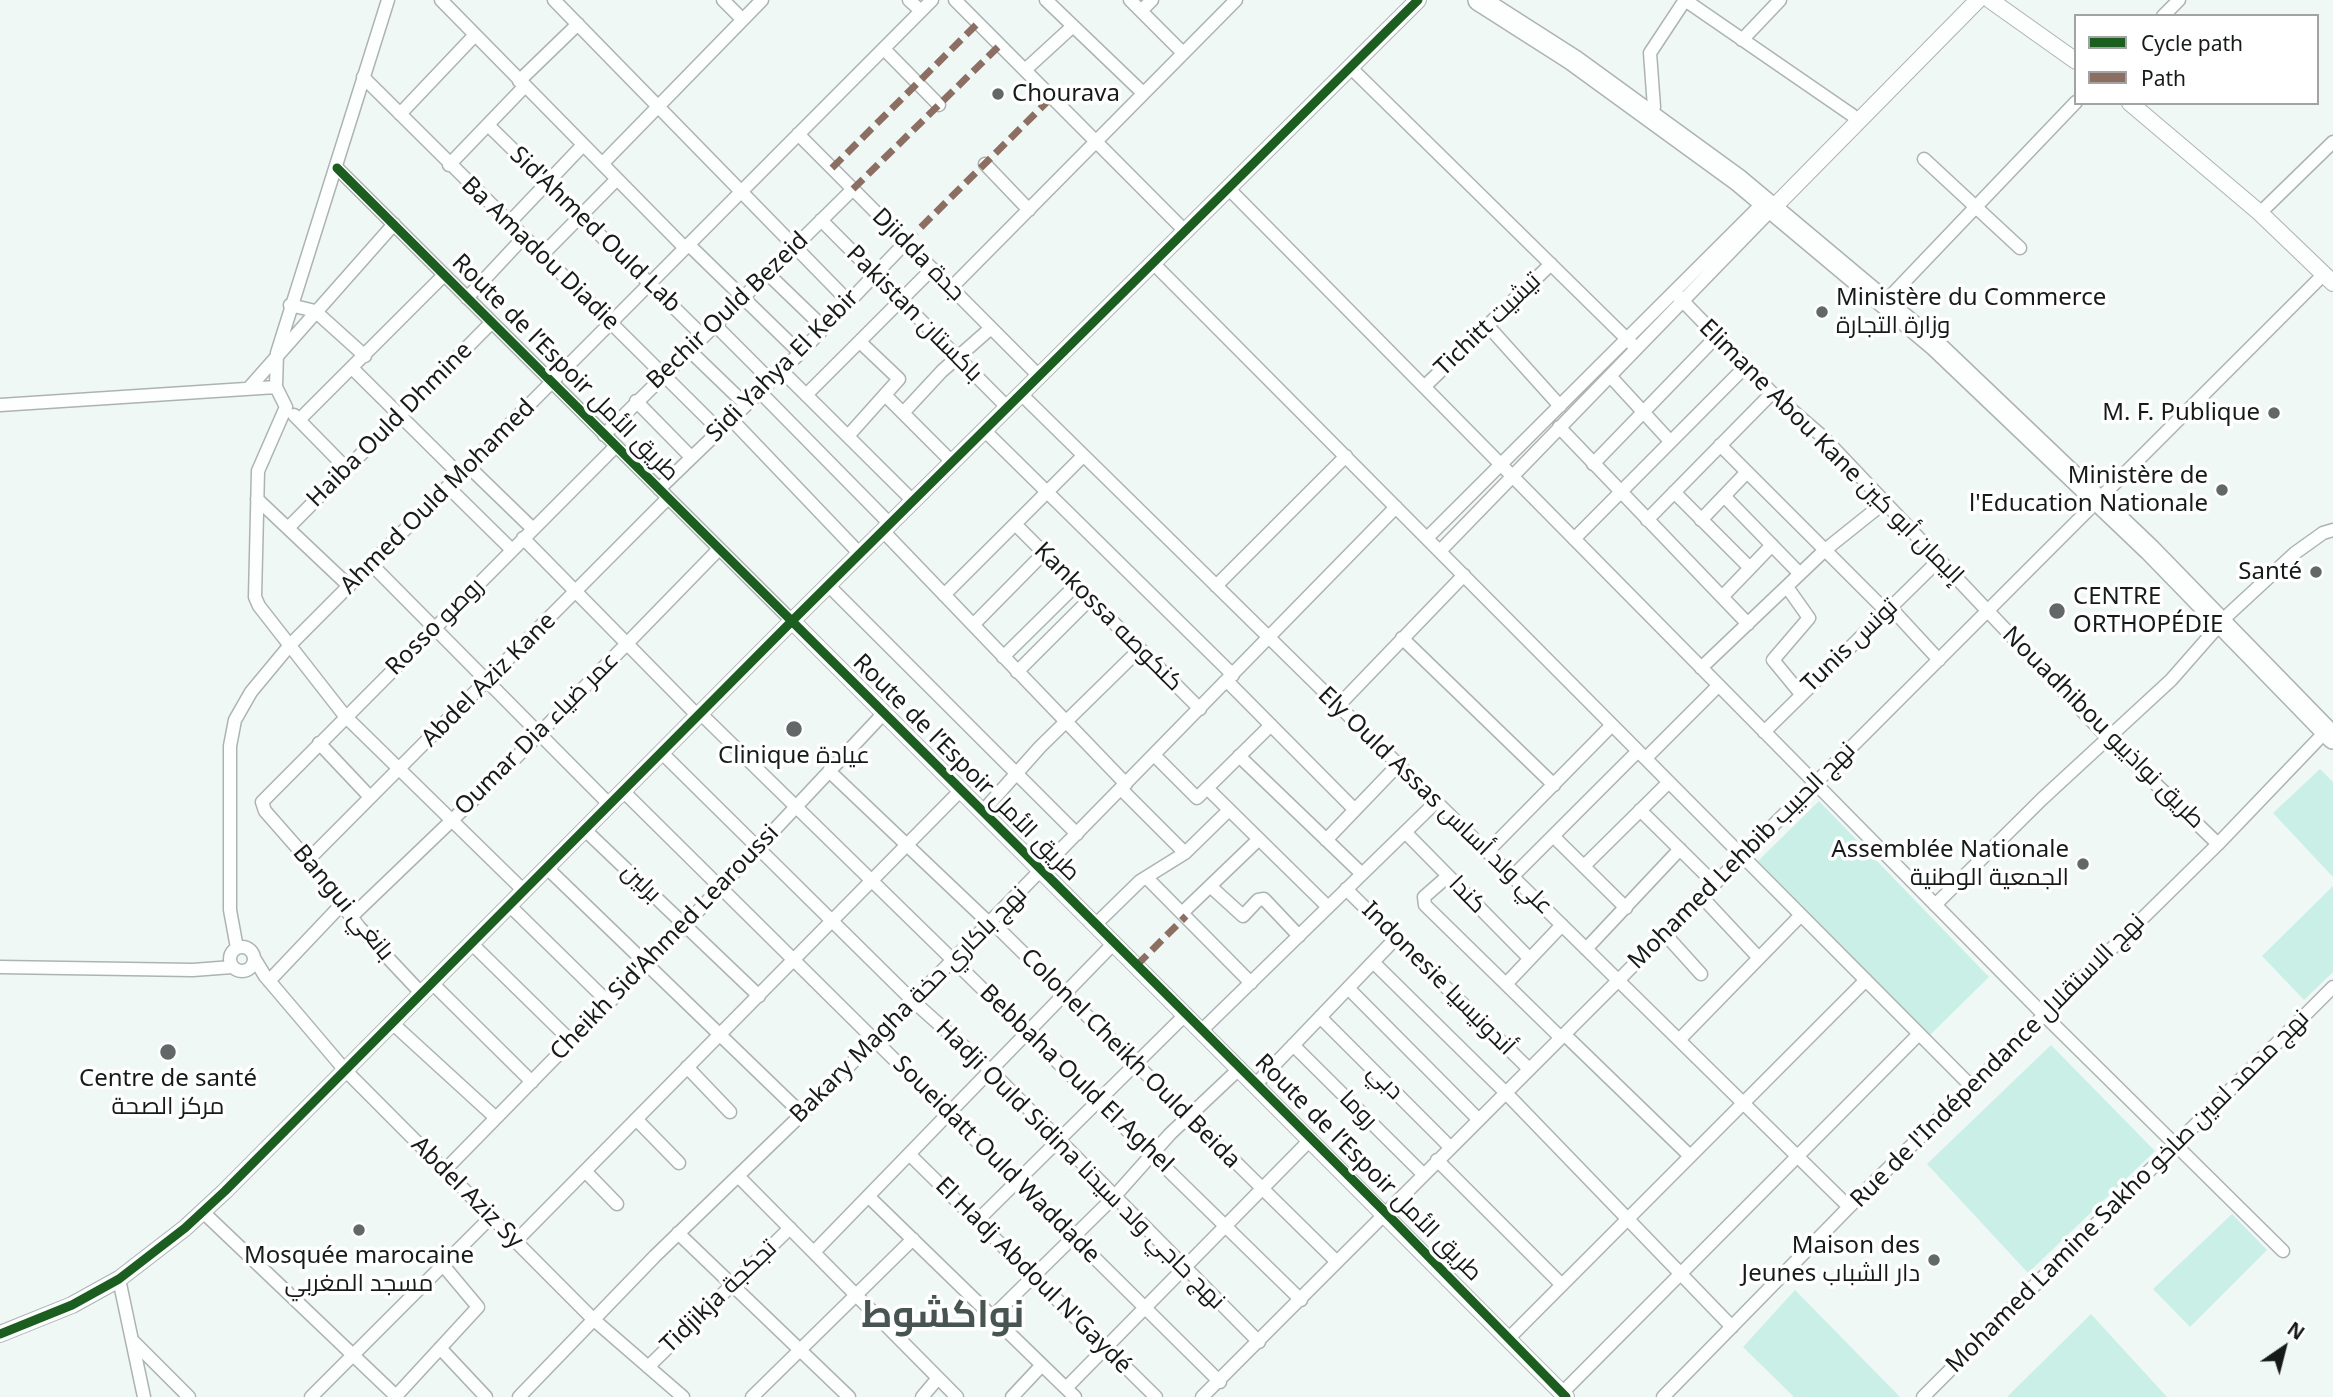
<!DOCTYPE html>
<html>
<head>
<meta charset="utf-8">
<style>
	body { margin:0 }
	#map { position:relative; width:2333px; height:1397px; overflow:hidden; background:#f0f8f6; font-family:"Noto Sans",sans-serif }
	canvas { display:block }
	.legend { position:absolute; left:2074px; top:14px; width:245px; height:91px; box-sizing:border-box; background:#fff; border:2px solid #a2a4a3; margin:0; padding:9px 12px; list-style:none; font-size:21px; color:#161b1a }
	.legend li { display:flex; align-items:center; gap:14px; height:35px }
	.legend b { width:35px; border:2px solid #a2a4a3 }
	.north { position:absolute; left:2249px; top:1313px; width:70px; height:70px; -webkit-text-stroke:5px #fff; paint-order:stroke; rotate:35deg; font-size:19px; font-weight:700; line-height:28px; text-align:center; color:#161b1a }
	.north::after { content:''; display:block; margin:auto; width:24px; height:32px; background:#161b1a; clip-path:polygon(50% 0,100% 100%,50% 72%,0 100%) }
</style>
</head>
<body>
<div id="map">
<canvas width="2333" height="1397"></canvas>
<ul class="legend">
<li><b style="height:9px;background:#1b5e20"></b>Cycle path</li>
<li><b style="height:9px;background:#8d6e63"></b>Path</li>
</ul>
<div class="north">N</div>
</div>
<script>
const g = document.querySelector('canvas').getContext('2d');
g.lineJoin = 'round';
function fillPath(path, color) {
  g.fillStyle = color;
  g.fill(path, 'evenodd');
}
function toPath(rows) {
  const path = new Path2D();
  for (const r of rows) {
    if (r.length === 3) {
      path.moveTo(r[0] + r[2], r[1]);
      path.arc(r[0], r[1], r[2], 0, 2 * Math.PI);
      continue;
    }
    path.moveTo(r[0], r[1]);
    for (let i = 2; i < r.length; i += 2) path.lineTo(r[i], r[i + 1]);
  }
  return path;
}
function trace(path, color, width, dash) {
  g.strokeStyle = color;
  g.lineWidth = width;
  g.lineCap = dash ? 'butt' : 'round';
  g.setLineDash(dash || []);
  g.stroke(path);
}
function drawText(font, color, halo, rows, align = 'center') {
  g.font = font + ' "Noto Sans",Cairo,sans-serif';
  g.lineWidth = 7;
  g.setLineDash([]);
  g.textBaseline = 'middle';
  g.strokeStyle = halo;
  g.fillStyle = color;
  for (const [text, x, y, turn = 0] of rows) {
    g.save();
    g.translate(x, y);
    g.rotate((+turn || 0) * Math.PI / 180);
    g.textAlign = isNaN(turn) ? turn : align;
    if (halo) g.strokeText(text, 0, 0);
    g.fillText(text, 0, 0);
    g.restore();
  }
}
fillPath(toPath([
	[2320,769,2333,782,2333,877,2273,813],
	[1819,801,1989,977,1930,1035,1758,861],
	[2333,886,2333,972,2304,1000,2262,956],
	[2051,1045,2155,1151,2028,1273,1927,1164],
	[2232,1214,2267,1250,2190,1327,2153,1289],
	[1795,1290,1900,1397,1794,1397,1743,1347],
	[2091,1314,2167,1397,2007,1397]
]), '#caefe6');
const street = toPath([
	[388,0,277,353,276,387,286,407,258,471,255,597,259,606,345,716,523,890],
	[441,0,685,248],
	[554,0,849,302],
	[723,0,742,19],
	[909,0,921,11],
	[955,0,1185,231],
	[1046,0,1143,93],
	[1130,0,1183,53],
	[1685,0,1852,115],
	[1141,11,1152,0],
	[2163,16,2179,0],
	[1742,40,1780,0],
	[884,49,939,105],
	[1350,67,1632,344],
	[1025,70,1073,26],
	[363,77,719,430],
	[519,81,578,24],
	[1654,107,1650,53,1685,0],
	[400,114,474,36],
	[488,125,703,336],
	[798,134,1039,376],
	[1924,159,2020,248],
	[602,164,762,0],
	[985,164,1029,210],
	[449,165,525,86],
	[337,168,792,621],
	[1228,188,2044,1015,2283,1251],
	[2260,213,2333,142],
	[821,220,1007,407],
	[508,224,583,145],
	[689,245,800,353],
	[541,256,617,179],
	[1153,263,1972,1087],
	[768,274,824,328],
	[951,288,1236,0],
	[1674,292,1772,393,1823,437,2108,738,2218,844],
	[467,298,523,238],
	[1884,303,2076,102],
	[290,305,315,311,365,356],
	[715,325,771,381],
	[1488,326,1560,406],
	[689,350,746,405],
	[353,369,460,475],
	[781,370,913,501],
	[1611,377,1669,440],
	[1425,386,1551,264],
	[249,388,394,224],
	[760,392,890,524],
	[1021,394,1849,1207],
	[806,395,932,269],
	[886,396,952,462],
	[636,401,691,457],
	[0,405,276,387],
	[903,413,942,371,991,328],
	[294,415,347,469],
	[300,419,444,275],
	[731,419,860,554],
	[1559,427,1748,624],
	[984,430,1233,675],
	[604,435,853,189],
	[848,436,899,379,860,342],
	[1720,445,1886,611],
	[1593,464,1716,337],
	[468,466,533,529],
	[448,487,512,550],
	[659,489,800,353,906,242],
	[1674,492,1750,568,1722,597],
	[1724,496,1800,574],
	[257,499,349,586],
	[1647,520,1772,393],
	[1701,520,1747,472],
	[1016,525,1200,709],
	[289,527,491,323],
	[883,531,1126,784],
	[523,538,698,716],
	[1427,538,1765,201],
	[1574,539,1745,367],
	[1440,551,1773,208],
	[371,564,609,804],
	[1750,568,1772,545],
	[828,585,1077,834],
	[1216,586,1346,456],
	[1787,587,1809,618,1773,660,1801,694],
	[944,595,1083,456],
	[1890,607,1939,660],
	[973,625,1044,553],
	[1402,638,1554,785],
	[1003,657,1076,585],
	[1701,668,1825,550,1885,502],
	[1017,672,1090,599],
	[1227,681,1355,810],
	[1338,706,1464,575],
	[700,713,1301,1300],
	[1764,732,1938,561],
	[319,743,370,797],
	[661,752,913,1001,989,1069,1259,1342],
	[1154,755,1197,798,1271,725],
	[1239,756,1362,874],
	[1646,758,1718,686],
	[829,771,989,923,999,929,1337,1262],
	[1207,788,1328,907],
	[1121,789,1185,853],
	[623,791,1220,1382],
	[1640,810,1714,883],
	[983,811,1040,747,1140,649],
	[584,829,759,996],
	[1405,832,1530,959],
	[1553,836,1626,908],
	[1326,840,1398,765],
	[1487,852,1612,725],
	[308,860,668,498],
	[1584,866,1669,782],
	[546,867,802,1114],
	[1448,876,1424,897,1425,905,1560,1037],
	[1512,877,1638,751],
	[1148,879,1251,983],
	[1210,886,1243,916,1258,900,1264,899,1299,936],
	[1346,889,1529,1069],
	[1701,896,1758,957],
	[509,905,608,1002],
	[1935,905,2042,799,2171,680,2229,614,2295,553,2323,533,2333,530],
	[1182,913,1258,840],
	[352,916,497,777,719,549],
	[1096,924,1140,881,1185,853,1228,811],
	[1664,933,1701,974],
	[471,943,571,1041],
	[242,959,12],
	[237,948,230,910,230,746,235,720,251,692,290,645,932,0],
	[1586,949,1680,849],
	[254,958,265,976,344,1069,593,1319,683,1397],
	[1373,962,1505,1092,1732,1327],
	[0,967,193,970,232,967],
	[269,981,343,903],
	[431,982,532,1082],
	[1506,984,1562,925],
	[1348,988,1478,1119],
	[421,993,359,927,308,860,265,811,262,802,616,446],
	[1320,1017,1450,1147],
	[391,1022,496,1118],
	[1202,1030,1436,802],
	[1564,1034,1690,1156],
	[1679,1040,1801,915],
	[1293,1045,1423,1174],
	[687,1067,730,1112],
	[1256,1084,1396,938],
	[636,1119,679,1163],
	[909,1154,1156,1397],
	[1437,1160,1562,1285],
	[444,1171,685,925,884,713],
	[585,1171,617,1204],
	[738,1176,957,1397],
	[869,1197,1075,1397],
	[203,1212,397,1397],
	[978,1220,1186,1014],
	[678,1233,849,1397],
	[515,1242,961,790],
	[814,1252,1114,943],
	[119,1279,144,1397],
	[992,1317,1113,1198,1170,1134,1240,1068],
	[1509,1338,1866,980],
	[134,1342,189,1397],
	[440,1348,486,1397],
	[648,1367,790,1228],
	[1066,1388,1311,1139],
	[1562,1393,1919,1034],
	[396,1396,478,1307,442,1264],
	[311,1397,490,1218],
	[519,1397,655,1256,802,1114,1396,507],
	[752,1397,913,1239],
	[922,1397,938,1378],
	[1012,1397,1042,1365],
	[1202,1397,2324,274],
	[1663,1397,1849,1207,2218,844,2329,728],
	[1923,1397,2333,987]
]);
const secondary = toPath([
	[1990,0,2076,61],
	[2130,103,2260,213,2333,283],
	[1773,208,1978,0],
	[792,621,1566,1397],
	[0,1334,72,1305,119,1279,185,1228,225,1191,792,621,1418,0]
]);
const highway = toPath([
	[1479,0,1573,60,1738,180,1935,345,2150,550,2333,738]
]);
trace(street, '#adb3b2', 15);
trace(secondary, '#adb3b2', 18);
trace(highway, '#adb3b2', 24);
trace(street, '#fdfefe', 12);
trace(secondary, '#fdfefe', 16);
trace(highway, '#fdfefe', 21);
trace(toPath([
	[832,168,978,23],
	[853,189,1000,45],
	[906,242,1052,97],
	[1137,965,1186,916]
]), '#8d6e63', 7, [14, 7]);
trace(toPath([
	[337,168,1385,1212,1566,1397],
	[0,1334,72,1305,119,1279,185,1228,225,1191,792,621,1418,0]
]), '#1b5e20', 9);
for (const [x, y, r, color] of [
	[998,94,7,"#626867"],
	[1822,312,7,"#626867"],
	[2274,413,7,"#626867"],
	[2222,490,7,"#626867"],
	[2316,572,7,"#626867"],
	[2057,611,9,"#626867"],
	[794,729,9,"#626867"],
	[2083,864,7,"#626867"],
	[168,1052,9,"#626867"],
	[359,1230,7,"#626867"],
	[1934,1260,7,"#626867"]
]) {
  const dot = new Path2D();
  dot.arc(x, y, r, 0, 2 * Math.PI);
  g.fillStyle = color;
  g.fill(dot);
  trace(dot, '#fff', 2.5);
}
drawText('24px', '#161b1a', '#fff', [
	["Chourava",1012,94,"left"],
	["Ministère du Commerce",1836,298,"left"],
	["وزارة التجارة",1836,326,"left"],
	["M. F. Publique",2260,413],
	["Ministère de",2208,476],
	["l'Education Nationale",2208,504],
	["Santé",2302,572],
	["CENTRE",2073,597,"left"],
	["ORTHOPÉDIE",2073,625,"left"],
	["Clinique عيادة",794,756,"center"],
	["Assemblée Nationale",2069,850],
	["الجمعية الوطنية",2069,878],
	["Centre de santé",168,1079,"center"],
	["مركز الصحة",168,1107,"center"],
	["Maison des",1920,1246],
	["Jeunes دار الشباب",1920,1274],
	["Mosquée marocaine",359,1256,"center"],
	["مسجد المغربي",359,1284,"center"]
], 'right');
drawText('24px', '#161b1a', '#fff', [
	["Sid'Ahmed Ould Lab",595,230,44],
	["Ba Amadou Diadie",540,254,44],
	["Djidda جدة",918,255,45],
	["Bechir Ould Bezeid",728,311,-44],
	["Pakistan باكستان",914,314,45],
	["Tichitt تيشيت",1488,325,-44],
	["Sidi Yahya El Kebir",783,366,-45],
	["Route de l’Espoir طريق الأمل",565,368,45],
	["Haiba Ould Dhmine",390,425,-45],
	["Elimane Abou Kane إليمان أبو كين",1831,452,45],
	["Ahmed Ould Mohamed",438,497,-45],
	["Kankossa كنكوصه",1108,617,45],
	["Rosso روصو",435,627,-45],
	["Tunis تونس",1850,646,-44],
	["Abdel Aziz Kane",489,680,-45],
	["Nouadhibou طريق نواذيبو",2103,728,45],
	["Oumar Dia عمر ضياء",537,734,-45],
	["Route de l’Espoir طريق الأمل",966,768,45],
	["Ely Ould Assas علي ولد أساس",1435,801,44],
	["Mohamed Lehbib نهج الحبيب",1742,856,-45],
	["برلين",641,883,44],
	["كندا",1467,895,46],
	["Bangui بانغي",343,903,50],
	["Cheikh Sid'Ahmed Learoussi",665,943,-46],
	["Indonesie أندونيسيا",1438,979,45],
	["Bakary Magha نهج باكاري حخة",909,1005,-45],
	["Colonel Cheikh Ould Beida",1130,1059,45],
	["Rue de l'Indépendance نهج الاستقلال",1998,1061,-45],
	["Bebbaha Ould El Aghel",1076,1079,44],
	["دبي",1385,1082,45],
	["روما",1358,1110,45],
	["Soueidatt Ould Waddade",996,1160,45],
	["Hadji Ould Sidina نهج حاجي ولد سيدنا",1080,1165,45],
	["Route de l’Espoir طريق الأمل",1368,1168,45],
	["Mohamed Lamine Sakho نهج محمد لمين صاخو",2128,1192,-45],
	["Abdel Aziz Sy",467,1193,45],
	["El Hadj Abdoul N'Gaydé",1033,1276,45],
	["Tidjikja تجكجة",719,1297,-44]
]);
drawText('bold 38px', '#485451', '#fff', [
	["نواكشوط",943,1316]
]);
</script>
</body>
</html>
